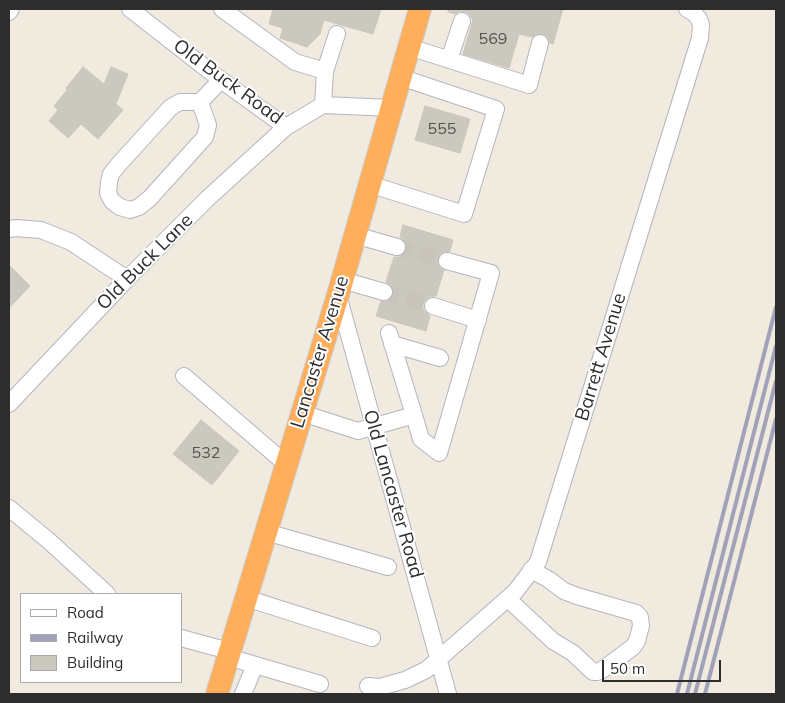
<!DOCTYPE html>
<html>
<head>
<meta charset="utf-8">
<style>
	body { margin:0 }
	#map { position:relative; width:785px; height:703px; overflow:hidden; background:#f0eadf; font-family:Mulish,sans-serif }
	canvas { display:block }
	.frame { position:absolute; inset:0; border:10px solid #2d2d2d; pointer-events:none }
	.legend { position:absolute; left:20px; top:593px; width:162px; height:90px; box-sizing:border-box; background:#fff; border:1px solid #ababab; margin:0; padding:6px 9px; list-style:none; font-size:15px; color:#2d2d2d }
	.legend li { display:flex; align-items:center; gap:10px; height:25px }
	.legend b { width:25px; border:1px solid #ababab }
	.scale { position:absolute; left:602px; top:660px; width:119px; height:22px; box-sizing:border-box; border:2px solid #2d2d2d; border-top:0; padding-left:6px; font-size:15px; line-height:18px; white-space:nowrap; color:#2d2d2d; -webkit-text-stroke:4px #fff; paint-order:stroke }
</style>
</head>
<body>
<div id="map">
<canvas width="785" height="703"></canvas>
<div class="frame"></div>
<ul class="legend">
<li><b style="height:6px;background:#fff"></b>Road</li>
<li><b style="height:6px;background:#a1a2b9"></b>Railway</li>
<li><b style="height:14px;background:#cbc8bd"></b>Building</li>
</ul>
<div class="scale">50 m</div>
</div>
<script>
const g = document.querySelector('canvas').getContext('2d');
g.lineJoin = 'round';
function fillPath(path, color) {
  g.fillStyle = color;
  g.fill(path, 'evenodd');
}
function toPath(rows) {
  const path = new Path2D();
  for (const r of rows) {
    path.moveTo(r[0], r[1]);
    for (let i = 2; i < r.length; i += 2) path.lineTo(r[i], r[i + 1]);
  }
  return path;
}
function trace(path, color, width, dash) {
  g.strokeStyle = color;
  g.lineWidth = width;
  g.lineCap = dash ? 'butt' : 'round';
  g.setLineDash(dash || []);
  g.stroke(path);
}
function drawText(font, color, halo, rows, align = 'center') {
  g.font = font + ' Mulish,sans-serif';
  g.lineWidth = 4;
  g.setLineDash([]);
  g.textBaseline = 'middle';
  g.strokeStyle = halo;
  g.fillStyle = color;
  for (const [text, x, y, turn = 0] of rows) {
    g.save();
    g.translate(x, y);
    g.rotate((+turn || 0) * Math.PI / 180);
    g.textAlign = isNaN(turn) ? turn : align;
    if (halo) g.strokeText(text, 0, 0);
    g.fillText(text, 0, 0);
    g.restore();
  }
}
const building = toPath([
	[273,9,381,9,373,34,324,20,320,34,307,47,280,38,283,28,269,24,273,9],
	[448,9,563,9,553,44,550,43,547,36,543,34,537,34,532,37,519,34,509,68,463,54,473,20,469,14,466,12,460,11,455,14,448,12,448,9],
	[83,67,104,84,111,67,128,74,116,104,123,110,98,139,81,124,68,138,49,121,58,110,54,106,67,90,66,88,83,67],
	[425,106,470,119,460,153,415,140,425,106],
	[403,225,453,240,450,251,444,252,440,254,438,258,438,264,440,268,444,270,436,296,431,296,427,298,423,304,423,309,425,312,430,316,426,331,376,316,381,301,387,302,391,299,393,295,394,289,391,285,386,282,394,257,400,257,404,254,406,250,407,244,404,240,400,237,403,225],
	[9,265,30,286,9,308,9,265],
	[201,420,239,451,212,485,173,454,201,420]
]);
fillPath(building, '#cbc8bd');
trace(building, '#ccc6b8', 1);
trace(toPath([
	[397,247,447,261],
	[384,292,433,306]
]), '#c9c4bb', 16, [16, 8]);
const minor = toPath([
	[130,9,221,80,286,127,323,105,391,108],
	[222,9,295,62,325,71],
	[9,12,11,9],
	[409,47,529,85,540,43],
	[449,60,462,21],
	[200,102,180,102,171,107,119,164,111,174,109,182,108,193,112,201,120,207,130,210,139,207,150,198,205,137,208,125,200,102,221,80],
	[323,105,325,71,337,34],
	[369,184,464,214,496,109,400,77],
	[9,229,16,228,41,230,71,242,127,279],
	[355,235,397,247],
	[342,280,384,292],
	[338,295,448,694],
	[433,306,478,320],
	[392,344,440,358],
	[184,376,286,464],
	[9,404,127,279,207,199,286,127],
	[302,413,358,431,414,415,389,333],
	[414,415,421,439,439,453,491,273,447,261],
	[9,508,49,541,107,594],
	[266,532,388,567],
	[246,598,372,638],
	[508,599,553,641,573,653,593,672,597,672,602,670,633,647,637,641,641,626,640,617,636,613,577,596,564,591,548,579,531,570],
	[181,638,229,651],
	[228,657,320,684],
	[368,686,380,687,405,680,426,670,515,592,538,562,700,38,701,25,699,19,694,13,687,9],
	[243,694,255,665]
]);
const highway = toPath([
	[217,694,338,295,420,9]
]);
trace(minor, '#b3b4c2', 18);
trace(highway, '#cdcdcd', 24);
trace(minor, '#fff', 16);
trace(highway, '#ffaf5b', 22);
trace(toPath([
	[677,694,776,307],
	[687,694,776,346],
	[695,694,776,381],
	[705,694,776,419]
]), '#a1a2b9', 4);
drawText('16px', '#545451', null, [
	["569",493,39],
	["555",442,129],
	["532",206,453]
]);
drawText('19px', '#2d2d2d', '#fff', [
	["Old Buck Road",228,82,36],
	["Old Buck Lane",145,262,-45],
	["Lancaster Avenue",320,352,-73],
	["Barrett Avenue",601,357,-73],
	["Old Lancaster Road",393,494,74]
]);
</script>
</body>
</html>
